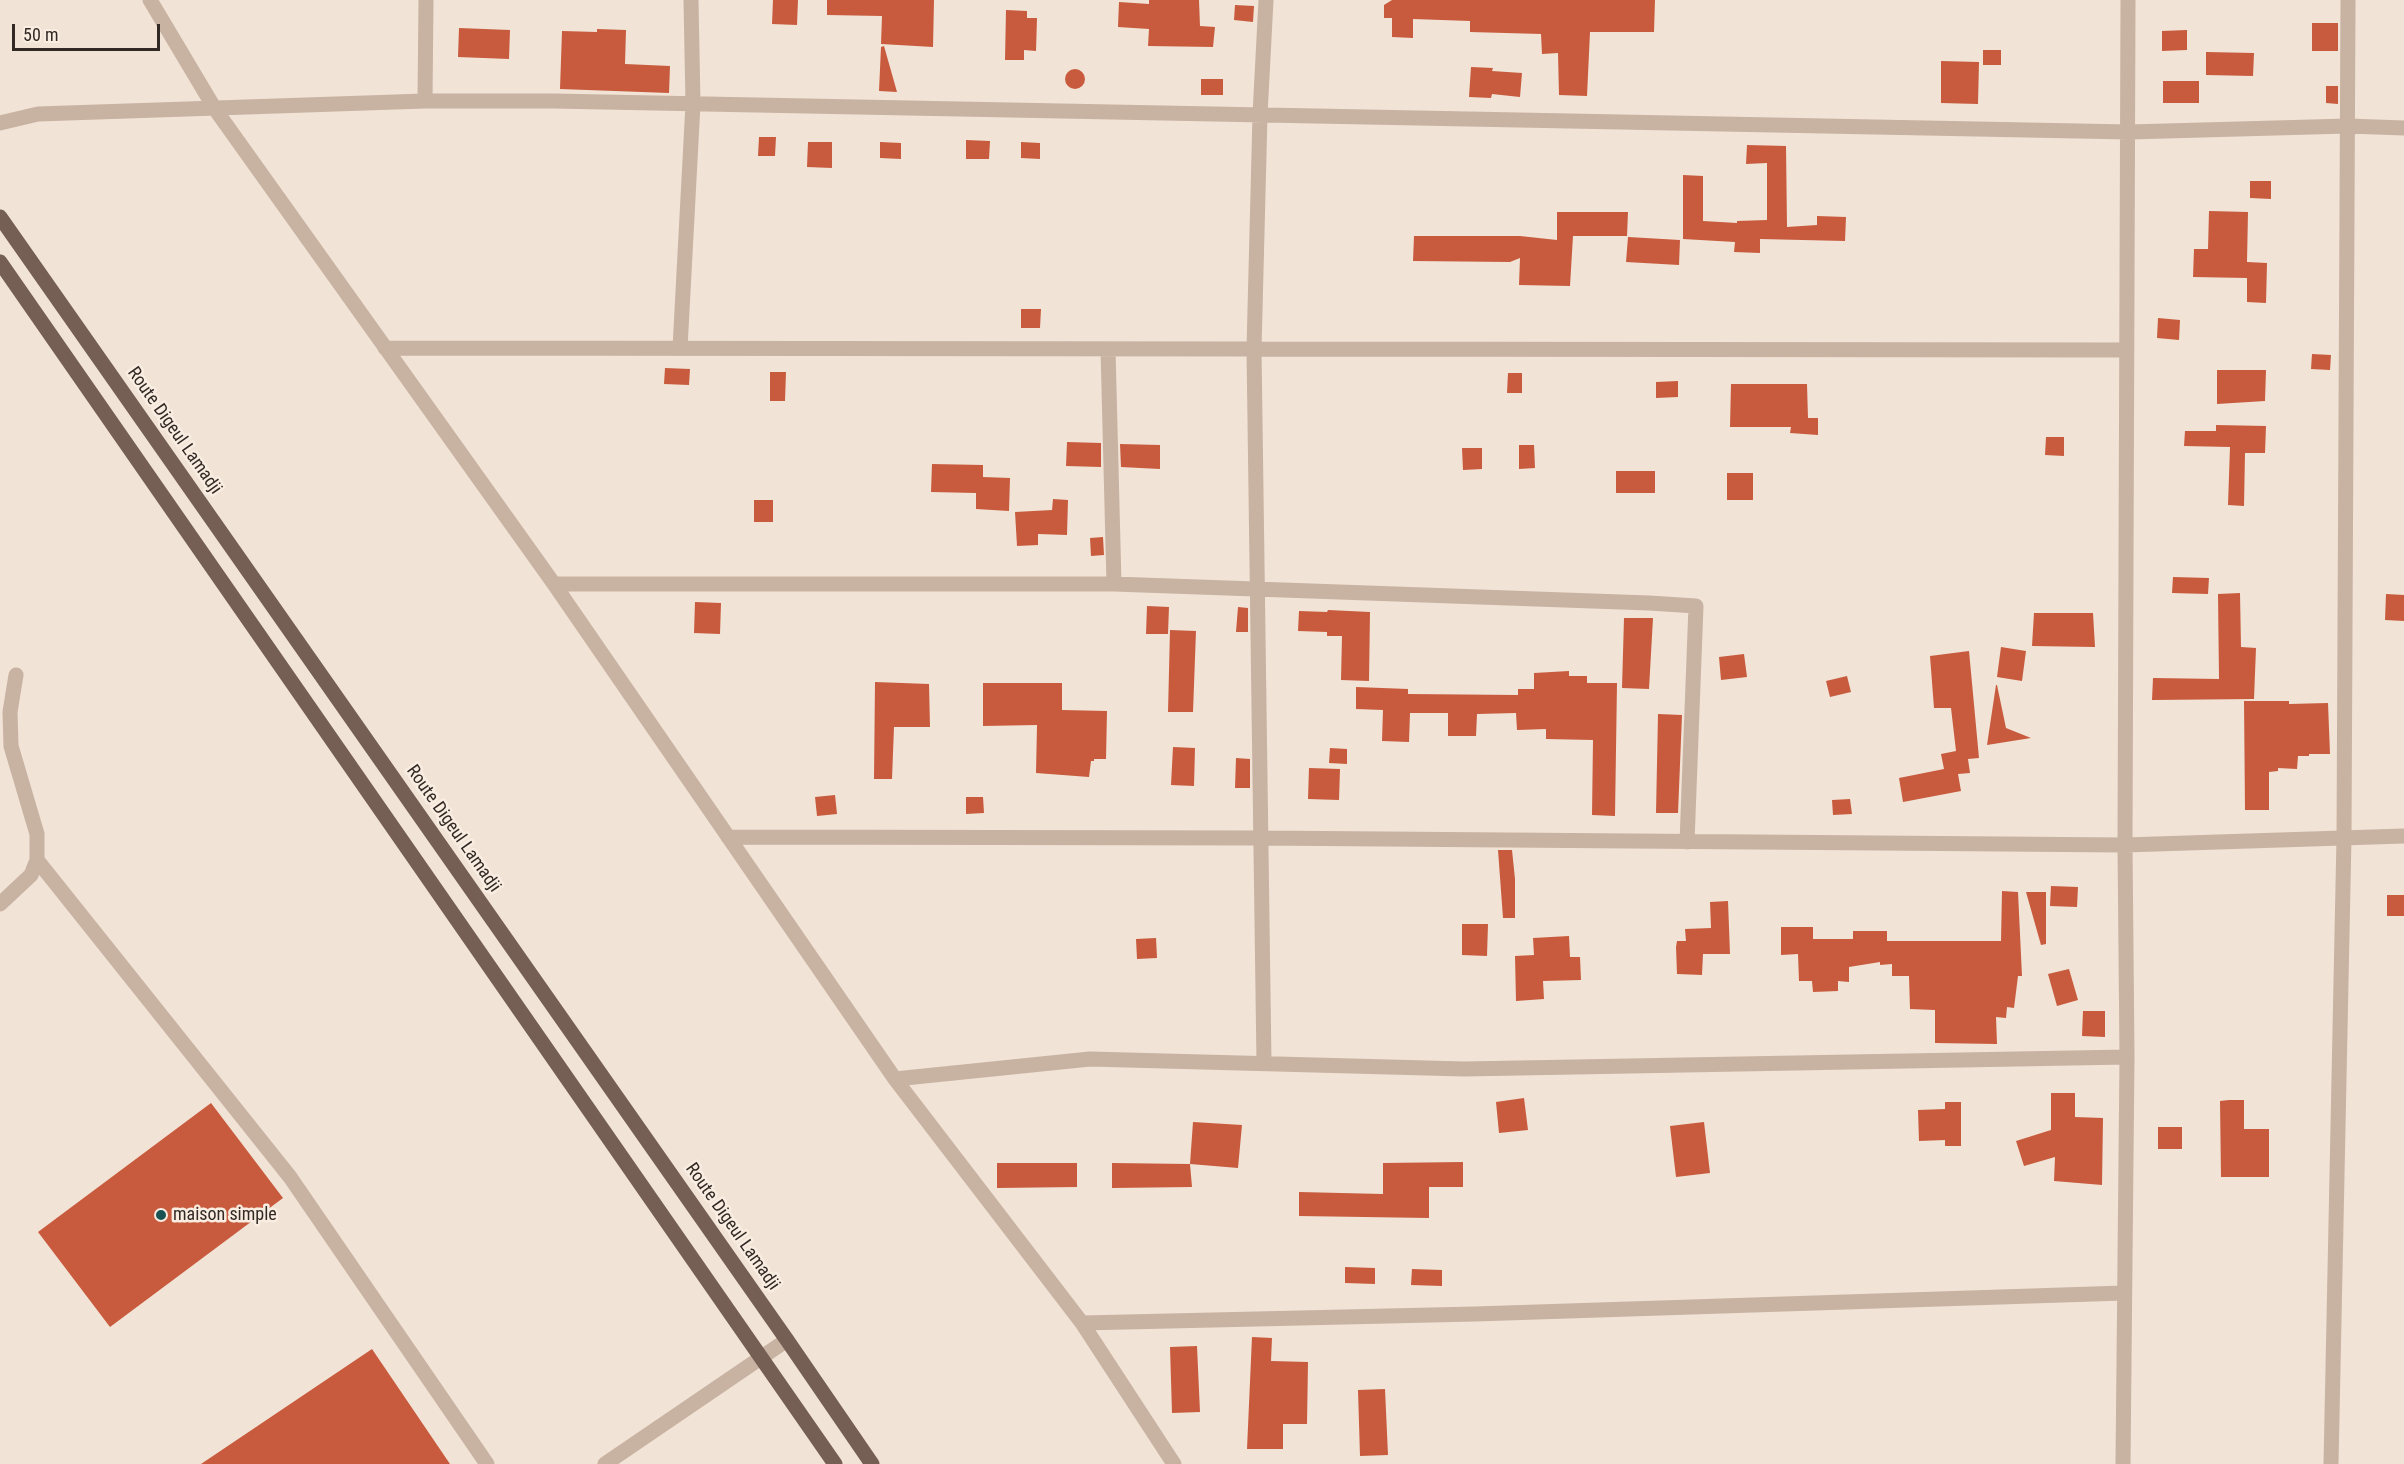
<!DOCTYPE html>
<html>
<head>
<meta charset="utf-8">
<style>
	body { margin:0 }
	#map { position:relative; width:2404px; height:1464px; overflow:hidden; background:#f1e3d6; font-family:"Roboto Condensed",sans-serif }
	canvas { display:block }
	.scale { position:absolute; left:12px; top:24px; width:148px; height:27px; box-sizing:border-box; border:3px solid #332924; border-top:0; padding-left:8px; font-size:18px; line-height:21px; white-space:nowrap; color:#332924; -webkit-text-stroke:4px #f9ede2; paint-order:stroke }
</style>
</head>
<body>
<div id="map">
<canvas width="2404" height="1464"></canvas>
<div class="scale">50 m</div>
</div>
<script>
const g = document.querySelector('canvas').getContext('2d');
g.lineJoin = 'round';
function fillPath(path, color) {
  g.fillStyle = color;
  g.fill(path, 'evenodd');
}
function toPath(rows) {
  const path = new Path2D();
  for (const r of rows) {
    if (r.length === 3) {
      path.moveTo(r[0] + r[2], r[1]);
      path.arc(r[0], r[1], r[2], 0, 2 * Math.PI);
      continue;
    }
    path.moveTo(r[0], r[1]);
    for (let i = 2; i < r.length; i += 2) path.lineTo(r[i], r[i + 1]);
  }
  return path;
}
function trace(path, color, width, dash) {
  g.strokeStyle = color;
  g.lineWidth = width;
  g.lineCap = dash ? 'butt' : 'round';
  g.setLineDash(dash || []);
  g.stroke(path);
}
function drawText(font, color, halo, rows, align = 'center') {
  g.font = font + ' "Roboto Condensed",sans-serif';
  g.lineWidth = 5;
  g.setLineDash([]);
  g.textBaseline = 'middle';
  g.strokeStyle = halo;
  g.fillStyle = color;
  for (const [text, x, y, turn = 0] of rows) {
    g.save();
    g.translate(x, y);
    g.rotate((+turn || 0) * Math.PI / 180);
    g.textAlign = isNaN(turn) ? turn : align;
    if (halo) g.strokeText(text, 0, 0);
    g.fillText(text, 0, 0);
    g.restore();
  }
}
fillPath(toPath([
	[773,0,798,0,797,25,772,24],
	[827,0,934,0,933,47,881,44,882,16,827,15],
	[1149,0,1199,0,1200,26,1215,27,1213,47,1148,46,1149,29,1118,27,1119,2,1149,4],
	[1392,0,1655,0,1654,32,1590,32,1587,96,1559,95,1558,53,1542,54,1541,34,1470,32,1470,21,1413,19,1413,38,1392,37,1392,18,1384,18,1384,5],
	[1235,5,1254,6,1253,22,1234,20],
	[1006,10,1027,11,1027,18,1037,18,1036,51,1024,50,1024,60,1005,60],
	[2312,23,2338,23,2338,51,2312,51],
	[459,28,510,30,509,59,458,57],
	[597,29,626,30,625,64,670,66,669,93,560,89,562,31,597,32],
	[2187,30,2187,50,2162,51,2162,31],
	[884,46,897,92,879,91,881,47],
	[1983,50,2001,50,2001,65,1983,65],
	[2206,52,2254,53,2253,76,2206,75],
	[1941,61,1979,62,1978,104,1941,103],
	[1471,67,1493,68,1492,71,1522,73,1520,97,1492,94,1491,98,1469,97],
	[1075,79,10],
	[1201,79,1223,79,1223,95,1201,95],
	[2163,81,2199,81,2199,103,2163,103],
	[2326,86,2338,86,2338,104,2326,103],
	[759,137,776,137,775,156,758,156],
	[966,140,990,141,989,159,966,159],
	[808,142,832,142,832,168,807,167],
	[880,142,901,143,901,159,880,158],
	[1021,142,1040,143,1040,159,1021,158],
	[1747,145,1786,146,1787,227,1817,225,1817,216,1846,217,1845,241,1760,239,1760,253,1734,252,1735,242,1683,239,1683,175,1703,176,1703,221,1737,223,1737,221,1767,220,1767,163,1746,164],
	[2250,181,2271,181,2271,199,2250,198],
	[2209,211,2248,212,2247,262,2267,263,2266,303,2247,302,2247,278,2193,277,2194,249,2208,249],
	[1557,212,1628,212,1627,236,1573,236,1570,286,1519,285,1520,258,1510,262,1413,261,1414,236,1520,236,1557,240],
	[1628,237,1680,240,1679,265,1626,262],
	[1021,309,1041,309,1040,328,1021,328],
	[2158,318,2180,320,2179,340,2157,338],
	[2312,354,2331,355,2330,370,2311,369],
	[665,368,690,369,689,385,664,384],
	[2217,370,2266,370,2265,401,2217,404],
	[770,372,786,372,785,401,770,401],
	[1508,373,1522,373,1522,393,1507,393],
	[1678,381,1678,397,1656,398,1656,382],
	[1731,384,1807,384,1808,418,1818,418,1818,435,1790,433,1791,427,1730,427],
	[2216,425,2266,426,2265,453,2245,453,2244,506,2228,505,2230,447,2184,446,2185,431,2216,431],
	[2046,437,2064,437,2064,456,2045,455],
	[1067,442,1101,443,1101,467,1066,466],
	[1120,444,1160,445,1160,469,1121,467],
	[1519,445,1534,445,1535,468,1519,469],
	[1462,448,1482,448,1482,469,1463,470],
	[932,464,983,465,983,477,1010,478,1009,511,976,509,976,493,931,492],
	[1616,471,1655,471,1655,493,1616,493],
	[1727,473,1753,473,1753,500,1727,500],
	[1053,499,1068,500,1067,535,1038,534,1038,545,1017,546,1015,512,1052,510],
	[754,500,773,500,773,522,754,522],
	[1103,537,1104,555,1091,556,1090,538],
	[2173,577,2209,578,2208,594,2172,593],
	[2240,593,2241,647,2256,648,2254,699,2152,700,2153,678,2219,679,2218,594],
	[2386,594,2404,595,2404,621,2385,620],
	[695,602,721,603,720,634,694,633],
	[1147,606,1169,607,1168,634,1146,634],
	[1238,607,1248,608,1248,632,1236,632],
	[1328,610,1370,612,1369,681,1341,680,1342,636,1327,636,1327,632,1298,631,1299,611,1327,612],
	[2034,613,2093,613,2095,647,2032,646],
	[1624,618,1653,618,1649,689,1622,688],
	[1170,630,1196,631,1193,712,1168,712],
	[2001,647,2026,651,2022,681,1997,677],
	[1969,651,1979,758,1968,759,1970,773,1958,774,1961,791,1903,802,1899,778,1944,769,1941,754,1956,751,1951,708,1934,708,1930,656],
	[1744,654,1747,677,1721,680,1719,657],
	[1569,671,1569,676,1587,676,1587,683,1617,683,1615,816,1592,815,1593,740,1546,739,1546,729,1517,730,1516,713,1477,714,1476,736,1448,736,1448,713,1410,713,1409,742,1382,741,1383,710,1356,709,1356,687,1408,689,1408,694,1518,695,1518,689,1534,689,1534,673],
	[1847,676,1851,692,1830,697,1826,681],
	[875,682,929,684,930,727,894,727,892,779,874,779],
	[983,683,1062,683,1062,710,1107,711,1106,759,1094,759,1094,761,1091,761,1089,777,1036,773,1037,725,983,726],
	[1996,685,1997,685,2006,728,2031,738,1987,745],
	[2244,701,2289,701,2289,704,2328,703,2330,754,2309,754,2309,756,2298,756,2297,769,2278,768,2278,771,2269,772,2269,810,2245,810],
	[1658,714,1682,715,1678,813,1656,813],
	[1173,747,1195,748,1194,786,1171,785],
	[1330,748,1347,749,1347,764,1329,763],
	[1236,758,1250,759,1250,788,1235,788],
	[1309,768,1340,769,1339,800,1308,799],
	[835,795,837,814,817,816,815,797],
	[966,797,983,797,984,813,966,814],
	[1850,799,1852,814,1833,815,1832,800],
	[1498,850,1512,850,1515,879,1515,918,1503,918],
	[2051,886,2078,887,2077,907,2050,906],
	[2002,891,2018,892,2022,976,2018,976,2014,1008,2007,1007,2006,1018,1996,1017,1997,1044,1935,1043,1935,1010,1910,1009,1909,976,1892,976,1892,964,1880,965,1880,962,1849,967,1849,982,1838,981,1838,991,1813,992,1812,981,1799,981,1798,954,1781,955,1781,927,1813,927,1813,939,1853,939,1853,931,1887,931,1887,941,2001,941],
	[2026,892,2046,892,2046,944,2041,945],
	[2387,895,2404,895,2404,916,2387,916],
	[1728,901,1730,954,1703,954,1702,975,1677,974,1676,947,1677,941,1686,941,1685,929,1711,928,1710,902],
	[1462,924,1488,924,1487,956,1462,955],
	[1569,936,1570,957,1580,957,1581,980,1543,981,1544,999,1516,1001,1515,956,1534,955,1533,938],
	[1156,938,1157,958,1137,959,1136,939],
	[2069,969,2078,1000,2057,1006,2048,974],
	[2083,1011,2105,1011,2105,1037,2082,1036],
	[2051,1093,2075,1093,2075,1117,2103,1118,2102,1185,2054,1181,2055,1157,2024,1166,2016,1141,2051,1130],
	[1524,1098,1528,1130,1499,1133,1496,1102],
	[2229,1100,2244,1100,2244,1129,2269,1129,2269,1177,2221,1177,2220,1101],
	[1945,1102,1961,1102,1961,1146,1945,1146,1945,1140,1919,1141,1918,1110,1945,1109],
	[211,1103,283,1198,110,1327,38,1232],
	[1193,1122,1242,1125,1238,1168,1190,1164],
	[1704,1122,1710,1173,1676,1177,1670,1126],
	[2158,1127,2182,1127,2182,1149,2158,1149],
	[1463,1162,1463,1187,1429,1187,1429,1218,1299,1216,1299,1192,1383,1194,1383,1163],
	[997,1163,1077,1163,1077,1187,997,1188],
	[1112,1163,1190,1164,1192,1187,1112,1188],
	[1345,1267,1375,1268,1375,1284,1345,1283],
	[1412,1269,1442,1270,1442,1286,1411,1285],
	[1252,1337,1272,1338,1271,1361,1308,1362,1307,1424,1283,1424,1283,1449,1247,1449],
	[1197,1346,1200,1412,1172,1413,1170,1347],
	[372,1349,450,1464,201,1464],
	[1385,1389,1388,1455,1360,1456,1358,1390]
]), '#c85b3d');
trace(toPath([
	[150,0,215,109,554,584,895,1079,1082,1323,1174,1464],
	[425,101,426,0],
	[0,123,38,114,425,101,553,101,2129,132,2348,126,2404,128],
	[385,348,2127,350],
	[680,348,693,104,691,0],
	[1108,349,1114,584],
	[554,584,1114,584,1649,603,1696,606,1687,842],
	[728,837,1261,838,2125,845,2404,836],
	[37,860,290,1177,487,1464],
	[0,904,31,875,37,860,37,834,11,746,10,712,16,675],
	[1264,1063,1254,349,1260,115,1266,0],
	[895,1079,1090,1059,1464,1069,2127,1057],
	[1082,1323,1475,1314,2124,1293],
	[605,1464,787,1340],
	[2123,1464,2127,1057,2125,845,2128,0],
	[2331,1464,2344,838,2348,0]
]), '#c8b2a2', 15);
trace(toPath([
	[0,217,787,1340,872,1464],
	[0,262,835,1464]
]), '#755f55', 15);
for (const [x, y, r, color] of [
	[161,1215,6,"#1a5254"]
]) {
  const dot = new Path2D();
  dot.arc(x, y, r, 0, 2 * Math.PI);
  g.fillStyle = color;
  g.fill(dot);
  trace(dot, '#f9ede2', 2);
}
drawText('18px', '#332924', '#f9ede2', [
	["Route Digeul Lamadji",174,431,55],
	["Route Digeul Lamadji",453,829,55],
	["Route Digeul Lamadji",732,1227,55]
]);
drawText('18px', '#332924', '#f9ede2', [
	["maison simple",173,1215]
], 'left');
</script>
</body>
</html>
